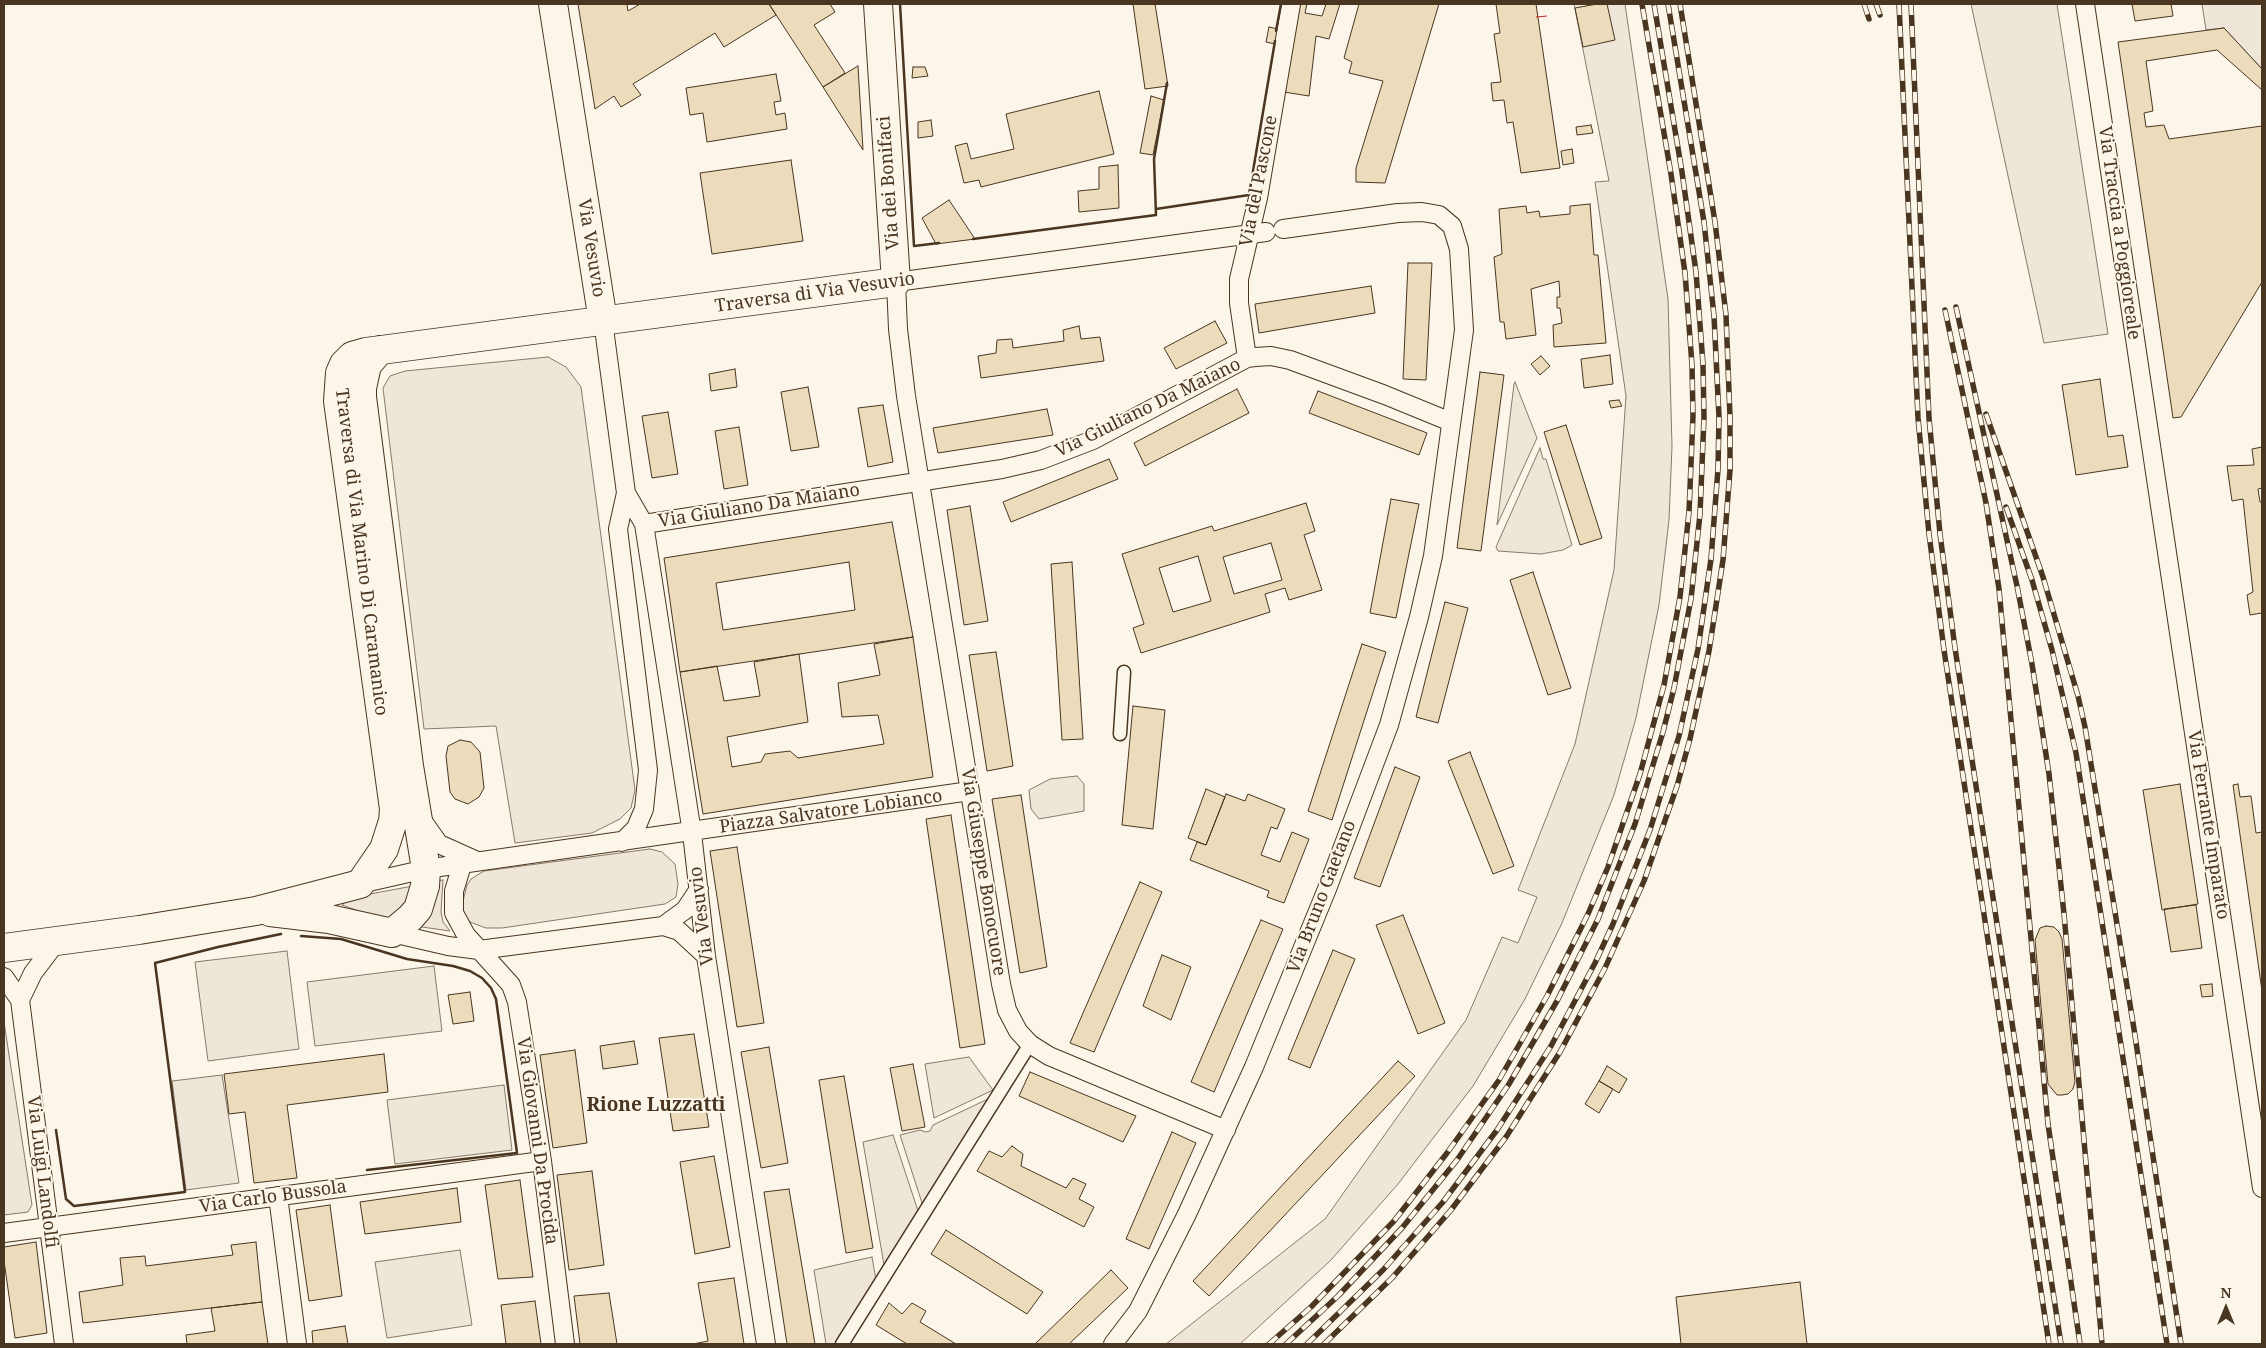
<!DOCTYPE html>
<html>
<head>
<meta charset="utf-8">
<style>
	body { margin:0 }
	#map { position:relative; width:2266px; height:1348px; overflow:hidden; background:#fbf6e9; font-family:"Noto Serif",serif }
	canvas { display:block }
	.frame { position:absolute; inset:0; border:5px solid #4a3520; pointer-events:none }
	.north { position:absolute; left:2201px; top:1283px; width:50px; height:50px; -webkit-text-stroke:4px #fbf6e9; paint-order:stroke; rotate:0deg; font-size:14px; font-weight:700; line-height:20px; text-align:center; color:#4a3520 }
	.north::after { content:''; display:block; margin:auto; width:18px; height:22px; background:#4a3520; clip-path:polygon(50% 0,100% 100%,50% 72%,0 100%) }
</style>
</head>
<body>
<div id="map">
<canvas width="2266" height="1348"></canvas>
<div class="frame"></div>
<div class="north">N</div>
</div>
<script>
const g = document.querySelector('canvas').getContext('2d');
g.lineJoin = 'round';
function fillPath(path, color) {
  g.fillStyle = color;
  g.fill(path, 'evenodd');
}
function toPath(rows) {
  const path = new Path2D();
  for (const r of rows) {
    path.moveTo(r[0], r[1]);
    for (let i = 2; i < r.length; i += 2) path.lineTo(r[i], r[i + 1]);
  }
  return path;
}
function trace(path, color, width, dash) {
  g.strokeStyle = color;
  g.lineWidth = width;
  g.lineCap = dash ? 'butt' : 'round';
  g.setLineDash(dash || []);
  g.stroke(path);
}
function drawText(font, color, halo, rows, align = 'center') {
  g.font = font + ' "Noto Serif",serif';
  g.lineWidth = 4;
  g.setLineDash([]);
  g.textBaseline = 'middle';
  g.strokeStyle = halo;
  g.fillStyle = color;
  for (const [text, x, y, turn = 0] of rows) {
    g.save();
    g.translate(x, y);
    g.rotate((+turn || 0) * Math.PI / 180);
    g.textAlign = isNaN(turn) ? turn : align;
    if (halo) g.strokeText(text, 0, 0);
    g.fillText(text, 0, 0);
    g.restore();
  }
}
const green = toPath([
	[1574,4,1625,4,1668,299,1672,446,1669,520,1659,605,1636,718,1614,795,1562,923,1525,999,1473,1086,1398,1184,1330,1261,1240,1344,1166,1344,1325,1219,1466,1020,1502,937,1518,943,1537,897,1518,890,1575,744,1614,570,1626,396,1595,182,1609,181,1574,4],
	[1971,4,2057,4,2108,334,2044,343,1971,4],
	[2202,4,2262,4,2262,69,2224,28,2206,30,2202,4],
	[548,357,566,367,581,387,635,790,631,808,620,819,592,833,515,843,496,726,424,729,383,388,390,376,405,371,548,357],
	[1515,382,1537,438,1497,525,1514,384,1515,382],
	[1540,448,1543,459,1546,459,1549,469,1572,545,1563,550,1541,554,1498,551,1496,547,1540,448],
	[1077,776,1084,784,1084,811,1039,819,1031,809,1029,790,1050,779,1077,776],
	[650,849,662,852,675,864,678,884,676,897,665,904,502,928,486,928,470,922,465,916,462,905,467,885,471,879,484,871,650,849],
	[443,880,441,912,443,922,450,931,415,926,435,881,443,880],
	[413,886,411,902,388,919,378,918,342,905,348,900,370,894,413,886],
	[287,951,299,1049,208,1061,195,962,287,951],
	[434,966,442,1031,315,1046,307,982,434,966],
	[4,1022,32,1205,28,1212,4,1215,4,1022],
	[969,1057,993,1090,934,1118,925,1064,969,1057],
	[222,1075,239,1183,186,1190,172,1081,222,1075],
	[504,1085,512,1150,395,1164,387,1100,504,1085],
	[990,1098,923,1206,900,1135,920,1130,926,1132,930,1131,933,1125,990,1098],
	[893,1135,919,1214,884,1265,863,1142,893,1135],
	[460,1250,472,1325,387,1338,375,1262,460,1250],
	[872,1257,876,1280,835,1344,826,1344,814,1270,872,1257]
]);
fillPath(green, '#ede6d9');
trace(green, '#887966', 1);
const building = toPath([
	[578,4,627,4,628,11,640,4,769,4,776,15,724,47,715,33,633,84,641,95,621,107,614,96,595,109,578,4],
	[769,4,830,4,835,12,814,25,845,73,823,87,769,4],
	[1133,4,1155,4,1168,86,1145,89,1133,4],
	[1298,4,1307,4,1305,13,1322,16,1326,4,1340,4,1329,39,1316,36,1309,96,1284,92,1298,4],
	[1359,4,1439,4,1385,183,1356,182,1356,168,1383,81,1349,73,1352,62,1344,58,1359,4],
	[1496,4,1536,4,1560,168,1521,173,1513,122,1507,123,1504,100,1493,101,1491,83,1501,82,1494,34,1500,33,1496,4],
	[1597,4,1607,4,1615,40,1583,47,1575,8,1597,4],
	[2132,4,2171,4,2173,16,2135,21,2132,4],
	[1269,27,1278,29,1275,44,1266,42,1269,27],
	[2224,28,2262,69,2262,90,2217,50,2146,61,2153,111,2144,113,2146,127,2164,125,2169,139,2262,126,2262,282,2181,417,2173,418,2118,42,2224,28],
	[858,66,863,150,823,87,858,66],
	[913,67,925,67,928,76,912,78,913,67],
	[776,74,781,101,774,102,776,115,785,113,787,129,707,142,703,113,690,115,686,88,776,74],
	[1099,91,1114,154,981,187,979,180,964,183,955,146,967,143,971,159,1014,149,1006,114,1099,91],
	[1151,96,1164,100,1153,155,1140,153,1151,96],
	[931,120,933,136,918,138,918,122,931,120],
	[1591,125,1593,133,1577,135,1576,127,1591,125],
	[1572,149,1574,163,1563,165,1561,151,1572,149],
	[791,160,803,241,712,254,700,173,791,160],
	[1118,165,1119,208,1079,212,1078,191,1099,189,1099,167,1118,165],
	[949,200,975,239,936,244,922,218,949,200],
	[1590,204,1594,255,1598,255,1606,343,1554,347,1553,325,1562,323,1560,308,1557,308,1557,297,1560,297,1559,281,1531,289,1536,335,1506,339,1504,322,1500,322,1494,257,1502,254,1499,209,1526,206,1527,213,1539,211,1540,217,1570,214,1570,206,1590,204],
	[1408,263,1432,263,1426,380,1403,379,1408,263],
	[1371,286,1375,313,1259,333,1255,304,1371,286],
	[1215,321,1227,343,1176,369,1164,348,1215,321],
	[1079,326,1081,339,1100,337,1104,361,981,378,978,356,996,353,997,340,1012,339,1013,348,1064,341,1063,330,1079,326],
	[1610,355,1613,384,1584,388,1581,359,1610,355],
	[1541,356,1550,366,1540,375,1531,364,1541,356],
	[735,369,737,387,711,391,709,374,735,369],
	[1480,372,1504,375,1481,551,1457,548,1480,372],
	[2100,379,2108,437,2123,435,2128,467,2076,475,2062,385,2100,379],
	[808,387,819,447,791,451,781,392,808,387],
	[1237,389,1249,413,1145,466,1134,443,1237,389],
	[1318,391,1427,433,1419,455,1309,413,1318,391],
	[1619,400,1622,406,1611,408,1609,401,1619,400],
	[883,405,893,462,868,467,858,408,883,405],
	[1047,409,1053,435,938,453,933,428,1047,409],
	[668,412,678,474,652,478,642,416,668,412],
	[1566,425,1602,538,1580,545,1544,432,1566,425],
	[739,427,748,485,724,489,715,431,739,427],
	[2262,447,2262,488,2258,489,2260,502,2262,502,2262,613,2250,615,2247,595,2253,592,2243,499,2232,501,2227,466,2254,465,2252,449,2262,447],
	[1109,459,1118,479,1011,522,1003,502,1109,459],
	[1391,499,1419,504,1396,618,1370,613,1391,499],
	[1306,503,1315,531,1304,535,1322,590,1289,600,1285,588,1265,594,1270,612,1141,653,1133,628,1144,624,1122,554,1212,526,1214,531,1306,503],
	[1271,543,1282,580,1234,594,1223,557,1271,543],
	[1198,556,1211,601,1173,612,1159,568,1198,556],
	[970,506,988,621,964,625,947,510,970,506],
	[892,522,913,637,680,672,664,558,892,522],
	[849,562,855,610,723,630,716,583,849,562],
	[1072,562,1083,739,1062,740,1051,564,1072,562],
	[1533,572,1571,688,1548,695,1510,580,1533,572],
	[1445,602,1468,608,1438,723,1416,717,1445,602],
	[913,637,933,777,703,814,680,672,717,666,724,701,760,696,754,662,799,654,808,722,727,737,732,767,761,762,765,754,790,751,798,758,884,744,878,715,842,717,838,683,880,675,874,644,913,637],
	[1362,644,1386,652,1332,820,1308,811,1362,644],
	[996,652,1013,766,987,771,969,655,996,652],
	[1133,706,1165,710,1153,829,1122,825,1133,706],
	[460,740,471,742,480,752,484,788,479,797,468,804,455,799,450,792,446,756,448,746,460,740],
	[1470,752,1514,866,1493,874,1448,761,1470,752],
	[1395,767,1420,777,1380,887,1354,878,1395,767],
	[2180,784,2198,904,2162,910,2143,790,2180,784],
	[2238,784,2240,797,2251,796,2256,833,2262,832,2262,991,2233,785,2238,784],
	[1206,789,1225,797,1206,845,1188,838,1206,789],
	[1226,794,1245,801,1248,794,1285,809,1277,829,1271,827,1261,855,1280,862,1292,832,1309,839,1284,903,1267,897,1269,891,1190,860,1197,842,1206,845,1226,794],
	[1021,795,1047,967,1020,973,992,799,1021,795],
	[951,815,985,1044,960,1048,926,819,951,815],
	[737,847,764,1023,737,1027,710,851,737,847],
	[1140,882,1162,892,1094,1052,1070,1043,1140,882],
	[2196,905,2202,948,2171,952,2164,909,2196,905],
	[1403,915,1445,1023,1418,1034,1376,925,1403,915],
	[1261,920,1283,929,1214,1092,1191,1082,1261,920],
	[2046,926,2054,927,2059,932,2062,939,2075,1082,2073,1089,2068,1094,2062,1095,2057,1095,2048,1084,2035,940,2040,928,2046,926],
	[1333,950,1355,959,1310,1068,1288,1059,1333,950],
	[1162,955,1191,967,1171,1020,1143,1006,1162,955],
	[2212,984,2213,996,2202,997,2200,985,2212,984],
	[470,992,474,1021,453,1024,448,995,470,992],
	[694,1034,709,1127,673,1131,659,1038,694,1034],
	[634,1041,638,1064,603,1069,600,1046,634,1041],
	[769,1047,788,1163,761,1168,741,1052,769,1047],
	[575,1050,587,1143,553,1148,540,1055,575,1050],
	[384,1054,388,1092,287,1105,297,1178,254,1183,245,1112,229,1114,224,1074,384,1054],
	[1398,1061,1415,1076,1209,1296,1193,1281,1398,1061],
	[913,1064,925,1127,902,1131,890,1068,913,1064],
	[1607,1066,1627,1079,1619,1093,1599,1081,1607,1066],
	[1030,1072,1136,1116,1123,1142,1019,1096,1030,1072],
	[844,1076,873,1248,846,1253,819,1080,844,1076],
	[1599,1081,1613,1089,1599,1113,1585,1104,1599,1081],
	[1172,1132,1196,1143,1149,1249,1126,1239,1172,1132],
	[1012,1146,1023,1154,1021,1166,1066,1188,1073,1178,1086,1184,1079,1199,1094,1207,1084,1227,977,1171,989,1151,1002,1157,1012,1146],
	[714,1156,730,1247,695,1254,680,1162,714,1156],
	[592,1171,604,1265,569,1270,557,1175,592,1171],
	[520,1180,533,1277,498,1279,485,1185,520,1180],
	[457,1188,461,1222,365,1234,360,1202,457,1188],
	[789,1189,815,1344,787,1344,764,1192,789,1189],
	[330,1205,342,1296,309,1301,296,1210,330,1205],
	[946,1230,1043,1292,1027,1314,931,1254,946,1230],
	[36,1242,47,1333,15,1338,4,1261,4,1247,36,1242],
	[256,1242,262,1302,83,1323,79,1292,123,1285,120,1258,145,1256,146,1266,233,1255,231,1245,256,1242],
	[1111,1270,1128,1288,1069,1344,1035,1344,1111,1270],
	[734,1278,744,1344,693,1344,708,1341,698,1283,734,1278],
	[1800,1282,1807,1344,1681,1344,1676,1297,1800,1282],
	[609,1293,617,1344,580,1344,574,1296,609,1293],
	[535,1301,541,1344,506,1344,501,1305,535,1301],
	[262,1302,268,1344,187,1344,186,1335,215,1331,211,1308,262,1302],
	[889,1303,902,1314,912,1303,926,1311,920,1322,956,1344,907,1344,876,1325,889,1303],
	[345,1326,348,1344,313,1344,312,1331,345,1326]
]);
fillPath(building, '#ecdcbc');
trace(building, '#4a3520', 1);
const pedestrian = toPath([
	[1120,734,1124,672],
	[842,1344,1030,1044]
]);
const minor = toPath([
	[2085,4,2262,1188],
	[603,321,626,493,618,529,648,770,644,809,636,828,622,842],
	[1247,358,1239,303,1239,279,1258,198,1291,4],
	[626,493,644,524,692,833,706,956,766,1344],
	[644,524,1002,469,1041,460,1093,440,1247,358,1255,357,1271,356,1290,360,1385,395,1451,422],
	[422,820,439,844,477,861],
	[462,865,454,891,454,913,466,935,511,985,517,1002,542,1161,565,1344],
	[360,884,426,869,970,791],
	[663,926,679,931,706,956],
	[392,933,448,946,479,950,663,926,685,910,699,889],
	[4,977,20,1000,64,1344],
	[20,1000,33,973,58,940],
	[1226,1130,1049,1056,1030,1044,1018,1031,1007,1010,1001,984,906,396,898,329,896,282,1266,232],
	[278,1196,297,1344],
	[4,1233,542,1161],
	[1113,1344,1138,1311,1187,1214,1254,1067,1327,889,1389,725,1419,617,1433,556,1464,330,1459,249,1452,226,1439,215,1422,212,1398,213,1283,229]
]);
const primary = toPath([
	[553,4,603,321],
	[270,912,329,919,392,933,410,918,418,909,425,886,426,869,409,766,362,397,362,388,367,365,380,350],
	[4,948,139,930,256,911,360,884,384,849,393,821,394,809,338,401,340,373,344,364,352,356,366,352,896,282,878,4]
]);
trace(pedestrian, '#4a3520', 15);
trace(minor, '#4a3520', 20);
trace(primary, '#4a3520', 30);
trace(pedestrian, '#fbf6e9', 12);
trace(minor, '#fbf6e9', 18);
trace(primary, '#fbf6e9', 28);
const rail = toPath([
	[1864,4,1869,19],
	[1876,4,1880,15],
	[1899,4,1918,418,1929,534,1944,650,2049,1344],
	[1911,4,1929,418,1940,534,1955,648,2061,1344],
	[1956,307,2017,586,2032,664,2049,774,2064,914,2102,1344],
	[1945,310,1986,503,1999,589,2048,1124,2080,1344],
	[1986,414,2043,577,2078,696,2085,727,2134,1029,2181,1344],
	[2006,507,2032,580,2052,650,2076,753,2167,1344],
	[1269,1344,1311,1307,1394,1221,1447,1153,1499,1080,1547,996,1588,914,1608,867,1640,774,1664,685,1680,597,1689,512,1693,416,1692,365,1685,273,1671,174,1642,4],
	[1286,1344,1338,1296,1402,1228,1457,1160,1509,1084,1557,1001,1598,919,1635,824,1663,732,1674,688,1691,599,1700,514,1704,417,1703,364,1696,272,1682,172,1654,4],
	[1307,1344,1383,1270,1443,1202,1497,1130,1551,1046,1595,963,1613,924,1650,830,1679,736,1698,649,1711,559,1718,469,1719,417,1714,316,1704,222,1668,4],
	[1324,1344,1392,1278,1451,1210,1506,1137,1560,1052,1605,968,1644,881,1677,786,1690,739,1709,651,1723,560,1730,470,1730,417,1726,315,1715,222,1680,4]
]);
trace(rail, '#4a3520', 5.5);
trace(rail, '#fbf6e9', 4, [11]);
trace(toPath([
	[900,4,914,246,939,243],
	[1276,31,1281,4],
	[1156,209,1249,195,1275,41],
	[973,239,1156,215,1154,159,1167,83],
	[301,936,341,939,407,959,453,966,470,971,482,978,491,988,496,999,517,1153,367,1170],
	[56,1130,66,1199,74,1206,185,1192,155,963,218,947,281,934]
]), '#4a3520', 2.5);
trace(toPath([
	[1536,17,1547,16]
]), '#c62828', 1, [18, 4, 2.5, 4]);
drawText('18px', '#4a3520', '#fbf6e9', [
	["Via del Pascone",1259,181,-79],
	["Via dei Bonifaci",889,183,-94],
	["Via Traccia a Poggioreale",2119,233,82],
	["Via Vesuvio",591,248,81],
	["Traversa di Via Vesuvio",815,293,-8],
	["Via Giuliano Da Maiano",1148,408,-26],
	["Via Giuliano Da Maiano",759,506,-9],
	["Traversa di Via Marino Di Caramanico",361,552,83],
	["Piazza Salvatore Lobianco",831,812,-8],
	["Via Ferrante Imparato",2208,825,81],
	["Via Giuseppe Bonocuore",983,872,81],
	["Via Bruno Gaetano",1322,897,-69],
	["Via Vesuvio",702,916,-97],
	["Via Giovanni Da Procida",537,1141,82],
	["Via Luigi Landolfi",42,1172,83],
	["Via Carlo Bussola",273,1197,-8]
]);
drawText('bold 19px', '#4a3520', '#fbf6e9', [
	["Rione Luzzatti",656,1106]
]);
</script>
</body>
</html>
